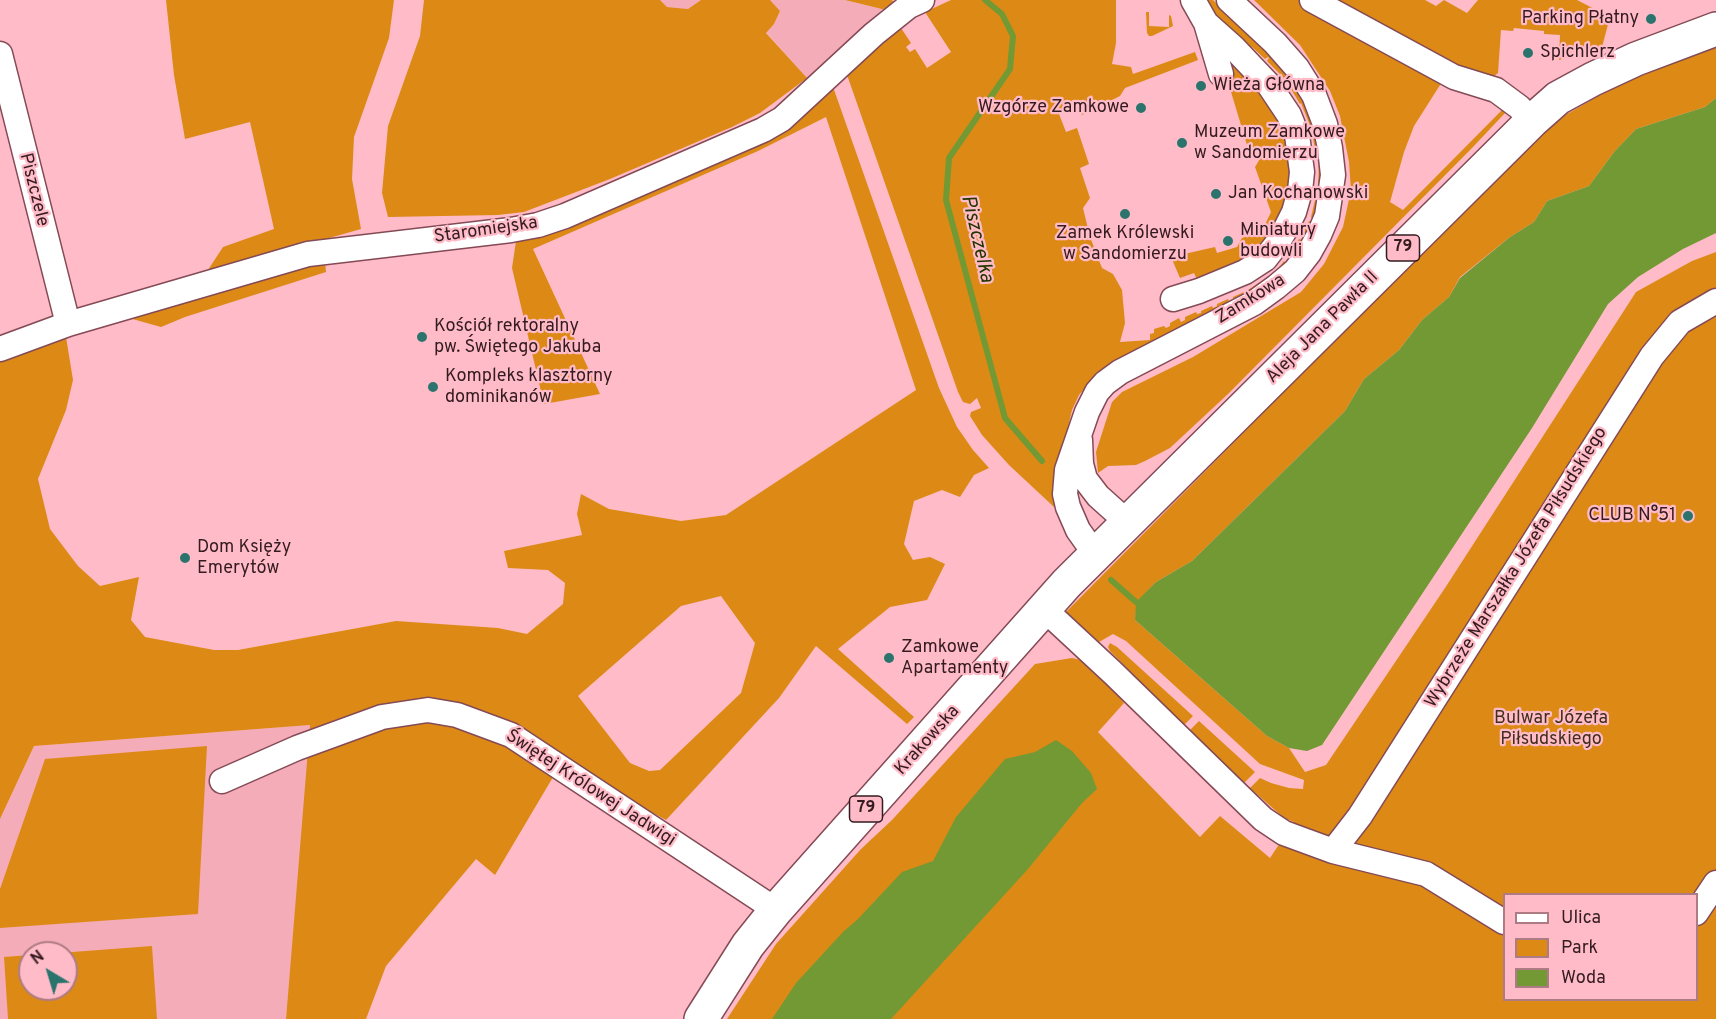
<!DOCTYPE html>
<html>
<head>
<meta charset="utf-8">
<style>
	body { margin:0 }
	#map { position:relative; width:1716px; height:1019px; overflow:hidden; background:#ffbbc7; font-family:Overpass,sans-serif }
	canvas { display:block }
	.legend { position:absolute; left:1503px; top:893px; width:195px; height:108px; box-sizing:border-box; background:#ffbbc7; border:2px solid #ae7b84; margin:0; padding:8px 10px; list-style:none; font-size:18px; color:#341b20 }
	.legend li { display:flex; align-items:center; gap:12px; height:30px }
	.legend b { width:30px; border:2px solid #ae7b84 }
	.north { position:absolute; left:18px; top:941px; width:60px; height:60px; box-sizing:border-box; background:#ffbbc7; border:2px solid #ae7b84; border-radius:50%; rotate:322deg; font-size:16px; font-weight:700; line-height:24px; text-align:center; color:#341b20 }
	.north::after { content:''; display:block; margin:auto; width:21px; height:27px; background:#2b746e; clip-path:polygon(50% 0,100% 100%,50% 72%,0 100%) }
</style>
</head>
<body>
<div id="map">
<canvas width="1716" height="1019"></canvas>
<ul class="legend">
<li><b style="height:8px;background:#fff"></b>Ulica</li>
<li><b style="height:16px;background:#dc8a15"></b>Park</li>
<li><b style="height:16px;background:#739934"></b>Woda</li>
</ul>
<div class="north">N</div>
</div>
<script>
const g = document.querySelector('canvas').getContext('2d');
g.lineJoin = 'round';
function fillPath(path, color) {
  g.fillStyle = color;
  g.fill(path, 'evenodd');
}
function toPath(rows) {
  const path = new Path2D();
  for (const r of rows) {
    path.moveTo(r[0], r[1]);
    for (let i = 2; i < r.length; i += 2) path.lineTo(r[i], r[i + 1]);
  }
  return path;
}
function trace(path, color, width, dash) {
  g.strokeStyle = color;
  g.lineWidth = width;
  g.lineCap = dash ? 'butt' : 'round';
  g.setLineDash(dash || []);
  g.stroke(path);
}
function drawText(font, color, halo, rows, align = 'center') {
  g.font = font + ' Overpass,sans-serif';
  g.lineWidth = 4.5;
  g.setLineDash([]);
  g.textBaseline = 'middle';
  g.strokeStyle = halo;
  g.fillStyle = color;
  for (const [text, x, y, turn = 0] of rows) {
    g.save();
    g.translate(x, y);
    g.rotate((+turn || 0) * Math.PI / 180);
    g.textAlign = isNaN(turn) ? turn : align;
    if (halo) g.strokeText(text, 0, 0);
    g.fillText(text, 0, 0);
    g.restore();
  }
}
fillPath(toPath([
	[660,0,701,0,688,9,667,7],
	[770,0,845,0,886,10,807,78,766,32,774,24,780,11],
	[311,725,286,1019,0,1019,0,819,34,746],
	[30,953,66,953,66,989,30,989]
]), '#f5acb9');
fillPath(toPath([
	[166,0,394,0,389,38,354,137,352,179,361,229,206,273,223,247,274,229,250,122,185,139,174,75],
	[424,0,660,0,667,7,688,9,701,0,770,0,780,11,774,24,766,33,807,78,760,113,732,127,610,179,524,212,498,215,388,217,382,193,388,126,420,36],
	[845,0,892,0,895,4,886,10],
	[951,0,1116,0,1116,43,1112,64,1131,67,1133,74,1195,52,1198,60,1125,88,1120,96,1082,115,1080,107,1059,114,1066,132,1077,128,1089,164,1080,168,1090,198,1083,208,1090,237,1102,268,1113,274,1122,290,1125,323,1120,342,1150,340,1150,334,1154,333,1154,329,1164,326,1166,328,1170,326,1170,323,1179,318,1181,322,1185,320,1185,317,1196,312,1197,314,1201,313,1201,311,1212,306,1213,308,1217,306,1217,304,1228,299,1229,301,1233,299,1233,297,1244,292,1245,293,1249,292,1248,290,1260,282,1261,284,1273,273,1274,275,1278,272,1277,270,1284,261,1286,263,1291,256,1290,255,1299,239,1302,240,1304,235,1302,234,1309,221,1311,222,1312,218,1311,217,1316,196,1319,196,1320,192,1318,191,1319,159,1317,158,1312,134,1313,133,1313,129,1311,128,1301,103,1300,104,1285,79,1267,61,1269,58,1268,57,1265,59,1252,47,1239,46,1222,30,1208,14,1202,0,1213,0,1272,56,1294,82,1312,121,1322,162,1320,201,1311,228,1302,245,1281,270,1268,281,1243,297,1122,360,1096,375,1079,395,1072,410,1057,473,1054,507,1009,465,982,435,970,416,971,412,981,408,977,398,970,404,963,402,958,392,846,72,901,28,911,43,906,47,910,52,915,49,927,68,951,52,925,12],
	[1254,0,1306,0,1447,74,1414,126,1404,152,1390,202,1403,210,1502,110,1505,113,1473,147,1228,394,1170,448,1145,461,1136,465,1108,466,1098,473,1096,452,1112,402,1122,392,1193,357,1301,292,1324,264,1343,227,1351,190,1349,162,1340,116,1330,91,1300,45],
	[1323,0,1425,0,1436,6,1444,0,1467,13,1478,0,1577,0,1610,17,1602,47,1559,60,1560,35,1544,34,1544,31,1514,28,1513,31,1501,30,1498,73,1488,81],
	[1146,12,1149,12,1149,26,1169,27,1169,15,1171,16,1173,26,1152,36,1149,36,1147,33],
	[1218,43,1237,59,1287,125,1296,182,1263,251,1199,284,1194,273,1180,278,1171,257,1215,247,1217,253,1237,247,1242,238,1262,231,1271,212,1255,167,1261,157,1259,151,1247,145,1225,72],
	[1716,46,1716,98,1705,107,1636,129,1614,152,1589,186,1547,201,1534,222,1510,237,1460,277,1449,297,1422,320,1399,350,1364,379,1345,411,1192,561,1156,582,1137,602,1135,620,1267,736,1289,748,1305,772,1326,765,1445,588,1636,292,1692,261,1716,252,1716,1019,727,1019,776,944,861,849,892,820,1035,664,1072,658,1090,662,1124,703,1098,732,1200,837,1220,816,1270,858,1294,822,1284,818,1250,788,1260,778,1271,783,1289,788,1303,789,1304,780,1260,764,1126,641,1113,634,1099,642,1065,613,1460,214,1555,121,1616,86],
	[1504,894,1696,894,1696,1000,1504,1000],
	[832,84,939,388,957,427,973,450,989,468,974,475,960,497,942,490,914,501,904,544,913,560,930,557,945,564,927,600,890,607,838,649,914,717,907,724,816,646,779,698,666,820,610,790,559,767,495,875,476,859,386,966,366,1019,286,1019,310,725,34,746,0,819,0,360,66,337,73,380,66,410,38,479,50,529,78,566,100,586,139,577,131,620,145,637,214,650,238,650,396,621,498,628,527,634,563,604,565,583,548,570,508,568,504,551,582,535,577,514,581,494,609,509,681,521,726,515,916,390,826,117,758,151,533,249,600,394,544,404,512,268,516,241],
	[721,596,755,643,741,693,660,770,649,771,630,763,578,696,681,606],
	[325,261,326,272,185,317,161,327,129,318],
	[1110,643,1117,647,1193,716,1184,725,1110,651,1108,647],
	[1199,721,1255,772,1244,783,1190,730],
	[207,746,198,914,0,928,0,889,45,759],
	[152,946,157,1019,8,1019,4,957,30,955,30,989,66,989,66,953,59,953]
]), '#dc8a15');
fillPath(toPath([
	[1716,98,1716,233,1683,249,1638,277,1608,304,1532,428,1322,745,1307,751,1289,748,1267,736,1135,620,1136,602,1156,582,1192,561,1345,411,1364,379,1399,350,1422,320,1449,297,1460,278,1510,237,1534,222,1547,201,1589,186,1614,152,1636,129,1705,107],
	[1056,740,1072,751,1091,773,1097,789,1082,803,1028,869,891,1019,772,1019,796,983,843,932,858,919,902,872,933,861,956,817,1005,759,1035,752]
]), '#739934');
trace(toPath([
	[985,0,1002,14,1013,36,1010,69,949,158,946,200,1005,418,1042,461],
	[1111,580,1136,602]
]), '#739934', 6);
const street = toPath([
	[1193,0,1206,23,1221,74],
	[1312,0,1454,77,1496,90,1519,107,1532,121],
	[0,54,68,324],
	[1173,299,1199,291,1245,272,1265,259,1276,245,1285,230,1294,212,1300,191,1302,172,1297,135,1289,115,1269,85,1234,48,1206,23],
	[0,349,68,324,308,254,511,230,538,225,565,216,763,130,782,119,874,34,909,6,922,0],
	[1080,440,1081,464,1085,479,1098,496,1127,522],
	[1095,554,1078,530,1068,507,1065,494,1067,470,1087,412,1097,392,1105,383,1120,372,1254,303,1276,287,1295,271,1309,253,1319,235,1327,216,1333,175,1330,148,1325,124,1314,95,1297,68,1275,43,1229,0],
	[1044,609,1113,673,1263,819,1284,833,1333,851,1426,874,1504,922],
	[222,781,297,748,382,717,428,710,457,715,511,735,776,910],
	[1333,851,1360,816,1652,356,1680,322,1716,301],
	[1696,913,1716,883]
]);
const primary = toPath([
	[701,1019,748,945,776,910,1067,583,1532,121,1558,98,1593,79,1636,59,1716,29]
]);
trace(street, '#844a56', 27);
trace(primary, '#844a56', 36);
trace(street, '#fff', 24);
trace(primary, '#fff', 33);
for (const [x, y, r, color] of [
	[1651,19,6,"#2b746e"],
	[1528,53,6,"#2b746e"],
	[1201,86,6,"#2b746e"],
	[1141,108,6,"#2b746e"],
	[1182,143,6,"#2b746e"],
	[1216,194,6,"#2b746e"],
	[1125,214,6,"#2b746e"],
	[1228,241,6,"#2b746e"],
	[422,337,6,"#2b746e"],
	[433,387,6,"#2b746e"],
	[1688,516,6,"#2b746e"],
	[185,558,6,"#2b746e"],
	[889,658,6,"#2b746e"]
]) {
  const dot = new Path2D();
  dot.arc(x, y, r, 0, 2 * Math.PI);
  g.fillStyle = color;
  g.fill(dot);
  trace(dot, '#ffbbc7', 2);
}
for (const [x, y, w] of [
	[1403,248,33],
	[866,809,33]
]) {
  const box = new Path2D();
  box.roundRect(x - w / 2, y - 13, w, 26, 4.5);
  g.fillStyle = '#ffbbc7';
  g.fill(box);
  trace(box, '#341b20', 1.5);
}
drawText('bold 16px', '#341b20', null, [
	["79",1403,248],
	["79",866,809]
]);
drawText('18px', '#341b20', '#ffbbc7', [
	["Parking Płatny",1639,19,"right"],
	["Spichlerz",1540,53],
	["Wieża Główna",1213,86],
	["Wzgórze Zamkowe",1129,108,"right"],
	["Muzeum Zamkowe",1194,133],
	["w Sandomierzu",1194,154],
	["Jan Kochanowski",1228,194],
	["Miniatury",1240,231],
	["budowli",1240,252],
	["Zamek Królewski",1125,234,"center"],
	["w Sandomierzu",1125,255,"center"],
	["Kościół rektoralny",434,327],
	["pw. Świętego Jakuba",434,348],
	["Kompleks klasztorny",445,377],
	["dominikanów",445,398],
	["CLUB N°51",1676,516,"right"],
	["Dom Księży",197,548],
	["Emerytów",197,569],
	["Zamkowe",901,648],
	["Apartamenty",901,669]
], 'left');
drawText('18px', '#341b20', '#ffbbc7', [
	["Piszczele",33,190,76],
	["Staromiejska",486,231,-8],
	["Zamkowa",1251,300,-32],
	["Aleja Jana Pawła II",1323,328,-45],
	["Wybrzeże Marszałka Józefa Piłsudskiego",1517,568,-58],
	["Krakowska",928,741,-48],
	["Świętej Królowej Jadwigi",590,789,33]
]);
drawText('18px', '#402f1c', '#ffbbc7', [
	["Bulwar Józefa",1551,719],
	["Piłsudskiego",1551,740]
]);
drawText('italic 20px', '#243600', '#ffbbc7', [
	["Piszczelka",976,239,77]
]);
</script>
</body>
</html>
